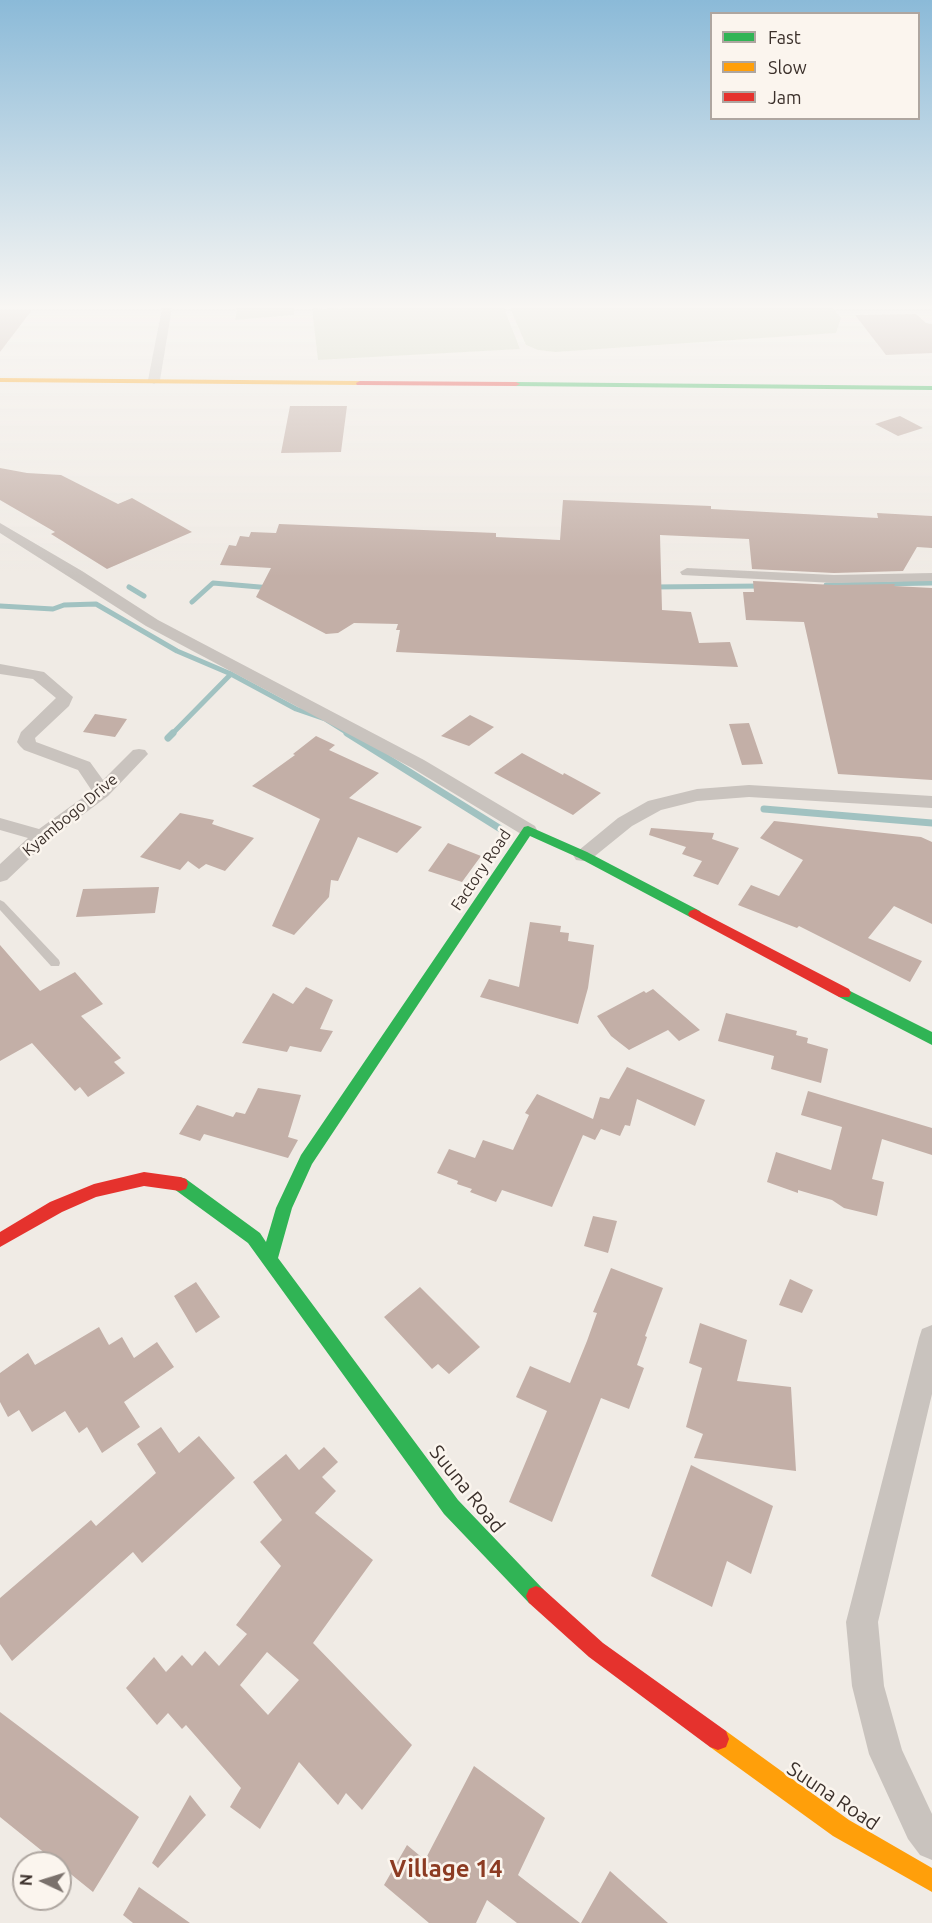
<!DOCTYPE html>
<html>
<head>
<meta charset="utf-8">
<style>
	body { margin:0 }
	#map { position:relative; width:932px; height:1923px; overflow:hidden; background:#f0ebe5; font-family:Ubuntu,sans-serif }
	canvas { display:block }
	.legend { position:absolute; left:710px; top:12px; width:210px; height:108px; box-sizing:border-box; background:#fbf5ee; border:2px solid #aea6a0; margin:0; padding:8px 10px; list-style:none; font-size:18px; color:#3b302b }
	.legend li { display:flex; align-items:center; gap:12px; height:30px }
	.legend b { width:30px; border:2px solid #aea6a0 }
	.north { position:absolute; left:12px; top:1851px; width:60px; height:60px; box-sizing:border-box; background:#fbf5ee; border:2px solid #aea6a0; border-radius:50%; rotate:274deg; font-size:16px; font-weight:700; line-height:24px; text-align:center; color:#3b302b }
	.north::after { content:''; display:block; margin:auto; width:21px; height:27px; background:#7a716c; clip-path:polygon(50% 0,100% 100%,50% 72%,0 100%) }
</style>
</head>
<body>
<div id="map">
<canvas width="932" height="1923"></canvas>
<ul class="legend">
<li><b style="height:8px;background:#30b455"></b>Fast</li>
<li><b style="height:8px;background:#ff9f0a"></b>Slow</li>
<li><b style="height:8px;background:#e5322d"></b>Jam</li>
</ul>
<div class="north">N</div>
</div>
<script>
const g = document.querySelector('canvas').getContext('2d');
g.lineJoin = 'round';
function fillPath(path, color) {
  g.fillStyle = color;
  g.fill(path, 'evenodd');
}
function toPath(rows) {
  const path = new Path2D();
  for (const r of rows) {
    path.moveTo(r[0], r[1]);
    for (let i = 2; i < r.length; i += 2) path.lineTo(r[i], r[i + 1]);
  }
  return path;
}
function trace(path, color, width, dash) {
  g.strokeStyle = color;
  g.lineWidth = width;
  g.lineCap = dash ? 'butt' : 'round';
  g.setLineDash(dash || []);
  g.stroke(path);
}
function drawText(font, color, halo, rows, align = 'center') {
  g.font = font + ' Ubuntu,sans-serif';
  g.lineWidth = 5;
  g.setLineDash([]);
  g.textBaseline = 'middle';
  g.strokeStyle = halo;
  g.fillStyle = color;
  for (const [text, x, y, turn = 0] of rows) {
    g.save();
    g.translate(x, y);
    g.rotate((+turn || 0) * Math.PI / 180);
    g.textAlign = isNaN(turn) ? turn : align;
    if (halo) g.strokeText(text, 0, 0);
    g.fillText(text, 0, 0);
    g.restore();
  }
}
fillPath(toPath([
	[237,308,294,308,294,315,235,320],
	[349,308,504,308,520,349,318,360,312,309],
	[510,308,833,308,841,318,836,333,555,352,538,350,526,345]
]), '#d1d6bf');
trace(toPath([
	[826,585,932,583],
	[129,587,144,596],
	[652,587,763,586],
	[192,602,213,583,271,588],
	[0,606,53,609,64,605,96,604,177,651,231,674,296,709,325,719,349,734],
	[172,734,231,674]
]), '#a1c2c1', 5);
trace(toPath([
	[347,733,499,828],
	[168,738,173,733],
	[764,809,932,823]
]), '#a1c2c1', 7);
fillPath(toPath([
	[0,310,32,310,0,352],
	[916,314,926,323,932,324,932,353,886,355,855,315],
	[290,406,347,406,341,452,281,453],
	[900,416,923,428,898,436,875,424],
	[0,468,27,473,61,475,118,504,132,498,192,532,107,569,51,534,55,532,0,500],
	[563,500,711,506,711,509,878,518,877,513,932,516,932,548,917,547,903,571,834,573,752,569,749,539,660,535,662,610,691,612,699,643,730,642,738,667,396,652,400,630,396,630,398,624,354,623,338,633,326,634,256,597,271,568,220,565,229,545,236,546,240,536,249,537,251,532,276,533,279,524,496,533,496,537,560,540],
	[753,581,834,585,895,584,894,586,932,588,932,780,838,774,804,622,746,620,743,592,754,592],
	[95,714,127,719,115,737,83,732],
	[470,715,494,727,469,746,441,736],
	[749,723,763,764,742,765,729,724],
	[316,736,335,745,329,750,379,773,349,798,422,827,397,853,358,837,338,881,331,880,329,897,294,935,272,926,320,819,252,786,295,755,293,754],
	[522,753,563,775,564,773,601,793,573,815,494,773],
	[180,813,214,820,212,824,254,838,225,871,206,864,199,869,188,861,180,870,140,857],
	[774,821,921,837,932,842,932,924,894,906,868,938,922,961,910,982,799,926,797,928,738,905,751,885,779,896,803,860,760,838],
	[651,828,714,833,712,839,739,848,718,885,693,876,702,861,682,854,686,847,649,835],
	[448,843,481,856,462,882,428,871],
	[159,887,155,913,76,917,83,889],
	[530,922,561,926,560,932,569,933,568,941,594,945,588,988,578,1024,480,997,489,979,519,987],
	[0,945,40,991,75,972,103,1004,81,1016,121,1058,114,1062,125,1073,88,1097,80,1087,75,1091,32,1043,0,1061],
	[306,987,333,1000,320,1029,333,1031,321,1052,290,1046,287,1052,242,1043,273,993,293,1004],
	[653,989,700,1030,679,1041,668,1030,629,1050,611,1036,597,1016,644,991,646,993],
	[726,1013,797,1031,796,1035,808,1038,807,1043,828,1049,821,1083,771,1069,774,1056,718,1041],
	[627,1067,705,1100,695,1126,637,1099,630,1126,625,1125,620,1136,601,1129,595,1140,583,1135,552,1207,502,1190,496,1202,470,1192,472,1189,457,1184,458,1181,437,1173,449,1149,475,1158,483,1140,513,1150,529,1115,525,1113,537,1094,593,1119,600,1097,609,1099],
	[258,1088,301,1095,288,1137,298,1140,288,1158,204,1134,200,1141,179,1134,197,1105,233,1117,236,1112,245,1114],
	[808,1091,932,1128,932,1155,882,1139,872,1179,884,1182,877,1216,844,1208,832,1200,798,1190,798,1193,767,1182,776,1152,831,1170,842,1127,801,1115],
	[593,1216,617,1221,608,1253,584,1246],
	[611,1268,663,1288,645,1336,647,1337,637,1365,644,1368,629,1409,601,1398,552,1522,509,1502,547,1411,516,1397,530,1366,570,1383,587,1341,597,1313,593,1312],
	[790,1279,813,1290,802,1313,779,1305],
	[196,1282,220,1317,196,1333,174,1296],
	[420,1287,480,1347,449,1374,438,1364,432,1369,384,1317],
	[700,1323,747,1340,737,1381,791,1387,796,1471,694,1458,703,1434,686,1427,702,1368,689,1363],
	[99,1327,109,1345,122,1337,134,1358,157,1342,174,1367,124,1402,140,1427,102,1453,87,1427,79,1433,65,1411,32,1432,19,1410,8,1417,0,1402,0,1373,28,1353,35,1365],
	[161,1427,179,1453,199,1436,235,1478,142,1563,133,1552,12,1661,0,1644,0,1598,91,1520,96,1526,156,1473,137,1444],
	[324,1447,338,1462,322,1477,336,1491,315,1513,373,1560,313,1643,412,1745,362,1810,346,1793,338,1805,299,1762,260,1829,230,1807,241,1788,186,1725,182,1729,168,1713,157,1725,126,1688,154,1657,166,1672,182,1655,192,1666,205,1651,219,1666,247,1634,236,1625,281,1566,260,1542,282,1520,253,1482,286,1454,299,1470],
	[267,1652,299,1680,268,1715,240,1685],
	[691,1465,773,1506,751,1574,727,1561,712,1607,651,1576],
	[0,1712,139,1817,93,1892,0,1817],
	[474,1766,545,1818,518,1875,580,1923,517,1923,487,1900,476,1923,429,1923,384,1885,407,1845,425,1860],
	[190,1795,206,1815,158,1868,152,1863],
	[610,1871,668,1923,581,1923],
	[139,1887,190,1923,133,1923,123,1915]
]), '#c3afa7');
fillPath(toPath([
	[0,900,4,902,59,960,60,963,59,966,51,966,0,910,0,900]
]), '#c9c3be');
fillPath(toPath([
	[162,308,172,308,160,380,154,384,148,380,162,308],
	[0,523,82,571,158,620,424,760,535,826,537,830,535,834,528,836,521,834,412,768,146,626,0,533,0,523],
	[687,568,834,575,932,573,932,581,834,583,682,575,680,572,687,568],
	[0,664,44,672,73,697,69,706,35,738,36,742,90,762,103,780,133,750,139,749,145,750,148,754,108,796,49,840,7,880,0,882,0,864,28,838,0,830,0,818,39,829,92,791,78,770,24,750,20,746,17,742,21,732,56,698,33,679,0,674,0,664],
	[749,785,932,796,932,808,749,797,697,801,661,810,632,826,590,860,583,861,576,860,573,855,618,818,648,801,697,789,749,785],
	[932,1325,932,1394,878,1622,884,1686,902,1750,932,1814,932,1860,920,1855,908,1839,869,1754,852,1686,846,1622,919,1338,922,1329,932,1325]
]), '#c9c3be');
fillPath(toPath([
	[516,382,932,386,932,390,513,386,512,384,516,382],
	[528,826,587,852,700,911,702,914,700,917,690,917,579,858,530,836,312,1164,292,1208,278,1258,458,1500,543,1589,546,1596,543,1603,536,1606,529,1603,444,1514,248,1243,174,1189,172,1184,174,1179,180,1177,186,1179,260,1233,266,1242,276,1208,301,1155,524,827,528,826],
	[844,988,932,1032,932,1045,839,997,837,993,839,989,844,988]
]), '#30b455');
fillPath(toPath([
	[0,378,360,381,364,383,360,385,0,382,0,378],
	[718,1728,726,1731,849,1820,932,1868,932,1892,833,1836,710,1747,707,1739,710,1731,718,1728]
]), '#ff9f0a');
fillPath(toPath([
	[360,381,516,382,520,384,516,386,357,385,356,383,360,381],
	[695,909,849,989,851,993,849,997,839,997,690,917,688,914,690,911,695,909],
	[144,1172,180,1177,186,1179,188,1184,186,1189,180,1191,144,1186,96,1197,62,1212,0,1247,0,1232,50,1202,94,1184,144,1172],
	[536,1586,543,1589,603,1643,726,1731,729,1739,726,1747,718,1750,710,1747,589,1657,529,1603,526,1596,529,1589,536,1586]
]), '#e5322d');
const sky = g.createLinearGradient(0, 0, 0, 577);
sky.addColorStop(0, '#8bbad8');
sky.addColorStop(0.53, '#f8f6f3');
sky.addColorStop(1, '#f8f6f300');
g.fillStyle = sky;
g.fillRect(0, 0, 932, 577);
drawText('16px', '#3b302b', '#fbf5ee', [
	["Kyambogo Drive",70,815,-40],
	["Factory Road",481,870,-56]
]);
drawText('20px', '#3b302b', '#fbf5ee', [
	["Suuna Road",467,1489,51],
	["Suuna Road",833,1796,34]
]);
drawText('bold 24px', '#8c3b22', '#fbf5ee', [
	["Village 14",446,1869]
]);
</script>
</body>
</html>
